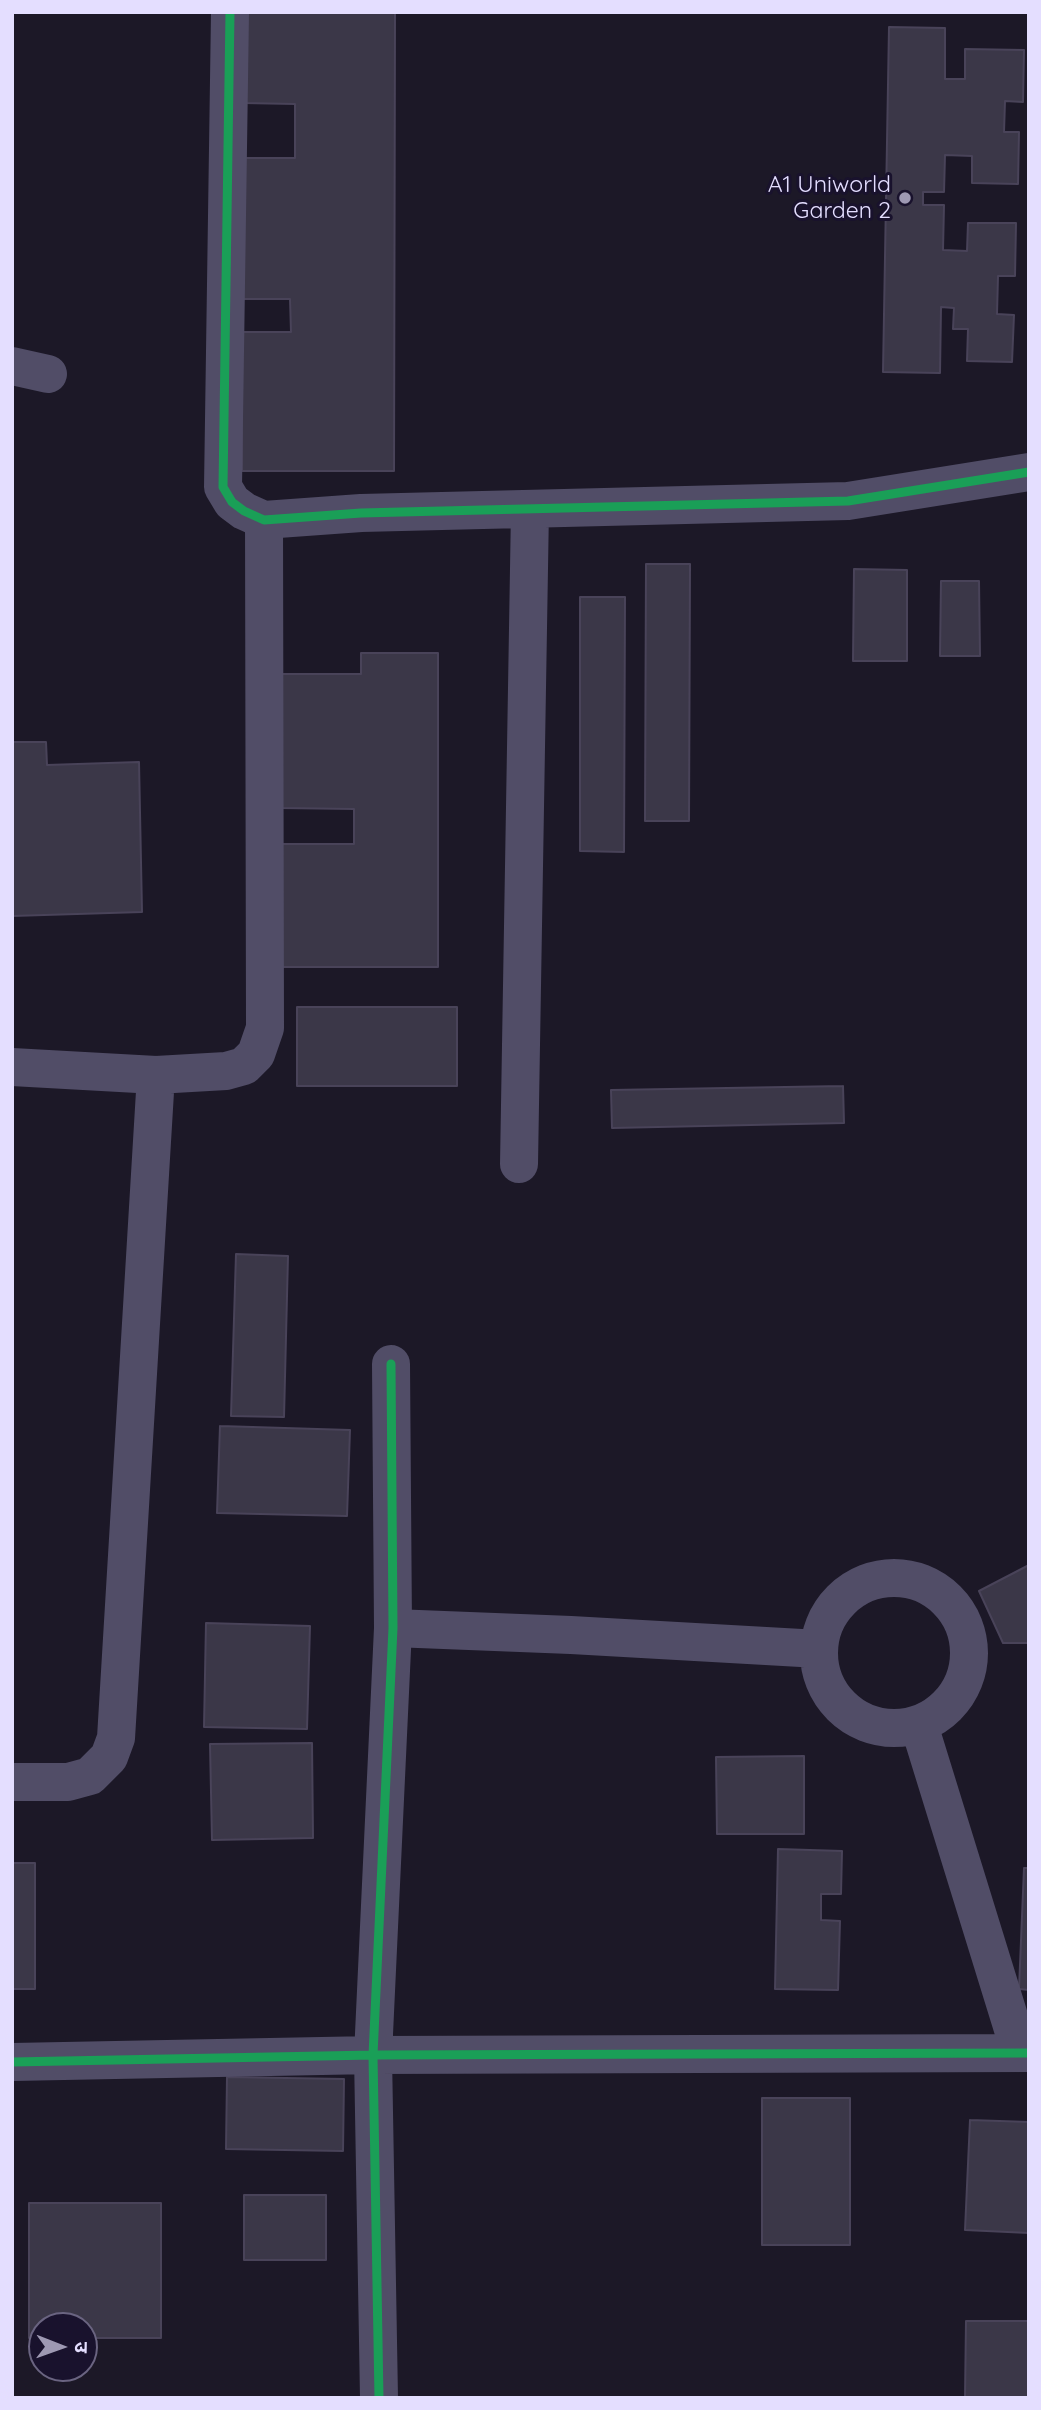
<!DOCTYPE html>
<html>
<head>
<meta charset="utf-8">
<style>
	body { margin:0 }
	#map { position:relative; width:1041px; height:2410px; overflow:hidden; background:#1c1827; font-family:Quicksand,"Noto Sans Devanagari",sans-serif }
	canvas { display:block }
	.frame { position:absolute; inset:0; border:14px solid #e4deff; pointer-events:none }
	.north { position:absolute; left:28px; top:2312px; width:70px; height:70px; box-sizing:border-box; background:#19122d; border:2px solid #6a6481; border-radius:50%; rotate:91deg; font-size:19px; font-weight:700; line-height:28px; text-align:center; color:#e4deff }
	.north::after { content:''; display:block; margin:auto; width:24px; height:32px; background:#9e99b3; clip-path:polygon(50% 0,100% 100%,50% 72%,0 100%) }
</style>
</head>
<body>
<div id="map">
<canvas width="1041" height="2410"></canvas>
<div class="frame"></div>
<div class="north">उ</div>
</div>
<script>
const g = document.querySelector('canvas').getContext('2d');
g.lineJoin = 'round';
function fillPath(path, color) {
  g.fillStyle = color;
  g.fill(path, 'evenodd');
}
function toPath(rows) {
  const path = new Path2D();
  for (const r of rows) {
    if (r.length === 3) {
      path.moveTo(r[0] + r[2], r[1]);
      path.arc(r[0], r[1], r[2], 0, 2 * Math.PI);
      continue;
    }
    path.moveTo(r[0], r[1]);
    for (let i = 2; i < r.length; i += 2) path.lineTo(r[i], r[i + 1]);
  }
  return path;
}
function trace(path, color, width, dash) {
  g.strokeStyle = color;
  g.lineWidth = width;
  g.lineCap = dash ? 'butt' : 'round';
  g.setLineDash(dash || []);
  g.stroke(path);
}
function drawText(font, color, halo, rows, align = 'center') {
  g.font = font + ' Quicksand,sans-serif';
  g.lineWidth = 6;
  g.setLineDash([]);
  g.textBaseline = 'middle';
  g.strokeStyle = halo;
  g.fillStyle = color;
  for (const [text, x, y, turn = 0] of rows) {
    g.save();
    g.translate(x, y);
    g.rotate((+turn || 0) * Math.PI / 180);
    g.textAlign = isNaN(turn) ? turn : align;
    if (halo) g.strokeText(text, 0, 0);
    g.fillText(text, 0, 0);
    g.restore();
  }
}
const building = toPath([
	[243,12,395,12,394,471,242,471,242,332,291,332,290,299,243,299,243,158,295,158,295,104,243,103,243,12],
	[889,27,945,28,945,79,965,79,965,49,1024,50,1023,102,1005,101,1004,132,1019,132,1018,184,972,183,972,156,945,155,944,192,923,192,923,205,944,205,943,250,967,251,968,223,1016,223,1015,276,998,276,997,314,1014,315,1012,362,967,361,968,329,953,329,954,308,941,307,940,373,883,372,889,27],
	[646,564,690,564,689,821,645,821,646,564],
	[854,569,907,570,907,661,853,661,854,569],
	[941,581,979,581,980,656,940,656,941,581],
	[580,597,625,597,624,852,580,851,580,597],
	[361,653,438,653,438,967,280,967,280,844,354,844,354,809,280,808,280,674,361,674,361,653],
	[12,742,46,742,47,765,139,762,142,912,12,916,12,742],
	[297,1007,457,1007,457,1086,297,1086,297,1007],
	[843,1086,844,1123,612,1128,611,1090,843,1086],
	[236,1254,288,1256,284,1417,231,1416,236,1254],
	[220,1426,350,1430,347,1516,217,1513,220,1426],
	[1029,1565,1029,1643,1003,1643,979,1591,1029,1565],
	[206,1623,310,1626,307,1729,204,1727,206,1623],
	[312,1743,313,1838,212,1840,210,1744,312,1743],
	[804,1756,804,1834,717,1834,716,1757,804,1756],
	[778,1849,842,1851,841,1894,821,1894,821,1920,840,1921,838,1990,775,1989,778,1849],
	[12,1863,35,1863,35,1989,12,1989,12,1863],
	[1024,1868,1029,1868,1029,1990,1019,1989,1024,1868],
	[227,2077,344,2079,343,2151,226,2149,227,2077],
	[762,2098,850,2098,850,2245,762,2245,762,2098],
	[970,2120,1029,2122,1029,2233,965,2230,970,2120],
	[244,2195,326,2195,326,2260,244,2260,244,2195],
	[29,2203,161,2203,161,2338,84,2338,84,2326,42,2326,42,2338,29,2338,29,2203],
	[966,2321,1029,2321,1029,2398,965,2398,966,2321]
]);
fillPath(building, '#3b3748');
trace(building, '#494359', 2);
trace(toPath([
	[230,12,223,487,232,502,244,511,264,520,361,513,848,501,1029,472],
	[12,366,48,374],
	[12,1067,156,1075,226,1071,244,1066,256,1054,265,1028,264,520],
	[519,1164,530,509],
	[894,1653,75],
	[393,1628,571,1635,819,1649],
	[919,1725,1020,2052],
	[12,1782,68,1782,90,1776,109,1757,116,1738,156,1075],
	[12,2062,373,2055,1029,2053],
	[379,2398,373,2055,393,1628,391,1364]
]), '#514d67', 38);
trace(toPath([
	[230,12,223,487,232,502,244,511,264,520,361,513,848,501,1029,472],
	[12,2062,373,2055,1029,2053],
	[379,2398,373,2055,393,1628,391,1364]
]), '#1a9f57', 9);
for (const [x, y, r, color] of [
	[905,198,7,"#9e99b3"]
]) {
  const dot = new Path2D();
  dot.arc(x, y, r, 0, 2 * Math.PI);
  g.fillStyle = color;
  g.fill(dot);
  trace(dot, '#19122d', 2.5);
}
drawText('23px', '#e4deff', '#19122d', [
	["A1 Uniworld",891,185],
	["Garden 2",891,211]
], 'right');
</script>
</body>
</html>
